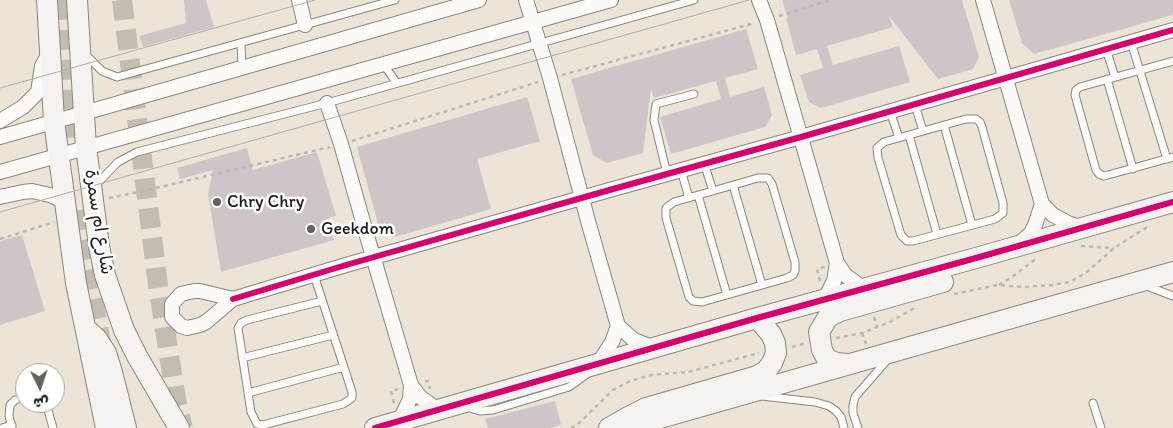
<!DOCTYPE html>
<meta charset="utf-8">
<style>
body{margin:0}
#map{position:relative;width:1173px;height:428px;overflow:hidden;background:#ece4d6;font-family:Itim,"Playpen Sans Arabic",sans-serif}
canvas{display:block}
.north{position:absolute;left:15px;top:363px;width:50px;height:50px;box-sizing:border-box;background:#fff;border:1px solid #a4a4a4;border-radius:50%;rotate:176deg;font-size:14px;font-weight:700;line-height:20px;text-align:center;color:#1c1c1c}
.north::after{content:'';display:block;margin:auto;width:18px;height:22px;background:#65625d;clip-path:polygon(50% 0,100% 100%,50% 72%,0 100%)}
</style>
<div id="map">
<canvas width="1173" height="428"></canvas>
<div class="north">ش</div>
</div>
<script>
const g = document.querySelector('canvas').getContext('2d');
g.lineJoin = 'round';
function fill(path, color) { g.fillStyle = color; g.fill(path, 'evenodd'); }
const poly = rows => new Path2D(rows.map(r => 'M' + r).join(''));
function strokePath(path, color, width, dash) { g.strokeStyle = color; g.lineWidth = width; g.lineCap = dash ? 'butt' : 'round'; g.setLineDash(dash || []); g.stroke(path); }
function drawText(font, color, halo, rows, align = 'center') {
  g.font = font + ' Itim,"Playpen Sans Arabic",sans-serif'; g.lineWidth = 5; g.setLineDash([]); g.textBaseline = 'middle'; g.strokeStyle = halo; g.fillStyle = color; for (const [text, x, y, turn = 0] of rows) {
    g.save(); g.translate(x, y); g.rotate((+turn || 0) * Math.PI / 180); g.textAlign = isNaN(turn) ? turn : align; if (halo) g.strokeText(text, 0, 0); g.fillText(text, 0, 0); g.restore();
  }
}
fill(poly([
 [184,0,206,0,214,27,143,47,139,36,186,23],
 [782,0,962,0,979,57,973,69,938,79,889,16,893,27,827,46,833,65,899,46,910,82,821,108,809,102,800,75,823,68,817,49,796,55,786,18,788,18],
 [1009,0,1173,0,1173,15,1034,54,1022,43],
 [746,29,758,69,725,78,730,97,764,87,772,115,765,127,671,154,660,117,721,99,716,81,654,98,651,88,643,153,607,163,593,155,571,79],
 [527,97,540,141,477,159,491,209,395,237,379,227,357,147],
 [247,148,253,170,317,152,336,216,328,218,334,240,221,272,208,194,213,170,180,179,177,168],
 [22,235,45,311,0,325,0,241],
 [555,401,561,425,550,428,488,428,485,419]
]), '#cec5c8');
strokePath(poly([
 [58,0,65,138],
 [122,0,158,285,176,399,183,428],
 [75,211,103,352]
]), '#c2bcb1', 20, [20, 10]);
const lane = poly([
 [1131,42,1167,159],
 [241,44,242,67],
 [1106,49,1115,77],
 [85,54,102,71,117,77,395,0],
 [1173,61,1080,87,1076,90,1075,95,1096,170,1099,174,1104,176,1108,175,1173,157],
 [383,64,397,83],
 [1107,79,1133,169],
 [915,105,923,131],
 [890,111,899,138],
 [966,119,976,119,980,122,982,127,1003,203,1003,213,995,219,913,241,907,241,901,235,878,158,877,148,884,142,966,119],
 [944,125,972,225],
 [909,135,937,234],
 [704,163,713,191],
 [681,170,689,198],
 [667,174,654,120,656,104,694,94],
 [758,178,768,178,772,184,795,262,795,271,793,275,787,278,702,302,693,301,689,297,666,218,666,208,674,202,758,178],
 [733,185,762,285],
 [95,186,118,162,137,152,327,103,694,0],
 [698,195,727,295],
 [314,275,352,392,352,398,343,404,263,425,257,424,251,412,238,328,241,323,247,320,322,301],
 [1144,285,1173,296],
 [242,358,333,335],
 [248,393,344,367],
 [762,396,815,402,829,406,836,411,841,417,844,428],
 [46,403,53,428],
 [1093,403,1101,428],
 [466,407,480,411,493,410,569,387,587,374],
 [2,428,12,425],
 [12,428,9,416,10,405,15,400,25,397],
 [858,428,853,413,853,405,855,397,888,359]
]);
const street = poly([
 [299,0,305,25],
 [526,0,550,78,588,221,618,326,634,340,654,348],
 [759,0,767,20,837,263,845,275,864,289],
 [983,0,1042,204,1053,215,1070,224,1083,228],
 [327,103,341,144,367,236,411,385,420,397,437,409],
 [0,121,23,107,38,92,42,66,46,59],
 [0,137,479,0],
 [0,172,611,0],
 [0,197,23,192,32,191,50,195,65,202],
 [1018,245,1031,233,1035,225,1042,204],
 [194,291,200,291,233,299,206,322,200,325,187,328,181,326,172,317,172,304,181,294,194,291],
 [233,299,346,265,613,189,801,137,1173,30],
 [824,300,834,281,837,263],
 [598,364,612,342,618,326],
 [400,420,410,399,411,385]
]);
const secondary = poly([
 [47,0,54,121,76,283,106,428],
 [77,0,86,147,99,246,105,275,124,330,137,356,179,428],
 [87,330,97,339,106,353,112,372,126,428],
 [847,364,836,363,827,359,822,350,819,332,828,317,840,311,943,282],
 [375,428,757,318,976,258,1173,202],
 [609,428,630,416,646,408,757,376,766,371,772,363,776,353,775,343,771,334,757,318],
 [625,428,1173,272]
]);
strokePath(lane, '#8a8680', 9);
strokePath(street, '#8a8680', 16);
strokePath(secondary, '#8a8680', 22);
strokePath(poly([
 [779,16,831,0],
 [562,75,755,23],
 [352,141,538,82],
 [109,198,139,192,330,147],
 [0,239,54,222],
 [1081,246,1114,248],
 [820,281,817,269,825,267],
 [999,285,1012,277,1037,258],
 [954,294,997,285,1024,287,1052,285,1070,282,1087,272,1114,248,1147,227],
 [874,317,877,327],
 [862,333,866,344],
 [836,338,862,333,890,322,916,307],
 [792,347,806,343],
 [425,381,428,381,430,389],
 [394,403,391,391,398,389],
 [571,428,577,425,613,390,630,381,651,375,688,372,759,353]
]), '#b9b8b6', 2.5, [4, 4]);
strokePath(lane, '#fcfbf9', 7);
strokePath(street, '#fcfbf9', 14);
strokePath(secondary, '#f6f2ef', 20);
strokePath(poly([
 [0,88,315,0],
 [0,212,749,0]
]), '#afaeac', 1);
strokePath(poly([
 [233,299,346,265,613,189,801,137,1173,30],
 [375,428,757,318,976,258,1173,202]
]), '#d6006c', 6);
for (const [x, y, r, color] of [
 [217,202,5,"#65625d"],
 [311,229,5,"#65625d"]
]) { const dot = new Path2D(); dot.arc(x, y, r, 0, 2 * Math.PI); g.fillStyle = color; g.fill(dot); strokePath(dot, '#fff', 2); }
drawText('18px', '#1c1c1c', '#fff', [
 ["Chry Chry",227,202],
 ["Geekdom",321,229]
], 'left');
drawText('18px', '#1c1c1c', '#fff', [
 ["شارع ام سمرة",98,222,81]
]);
</script>
